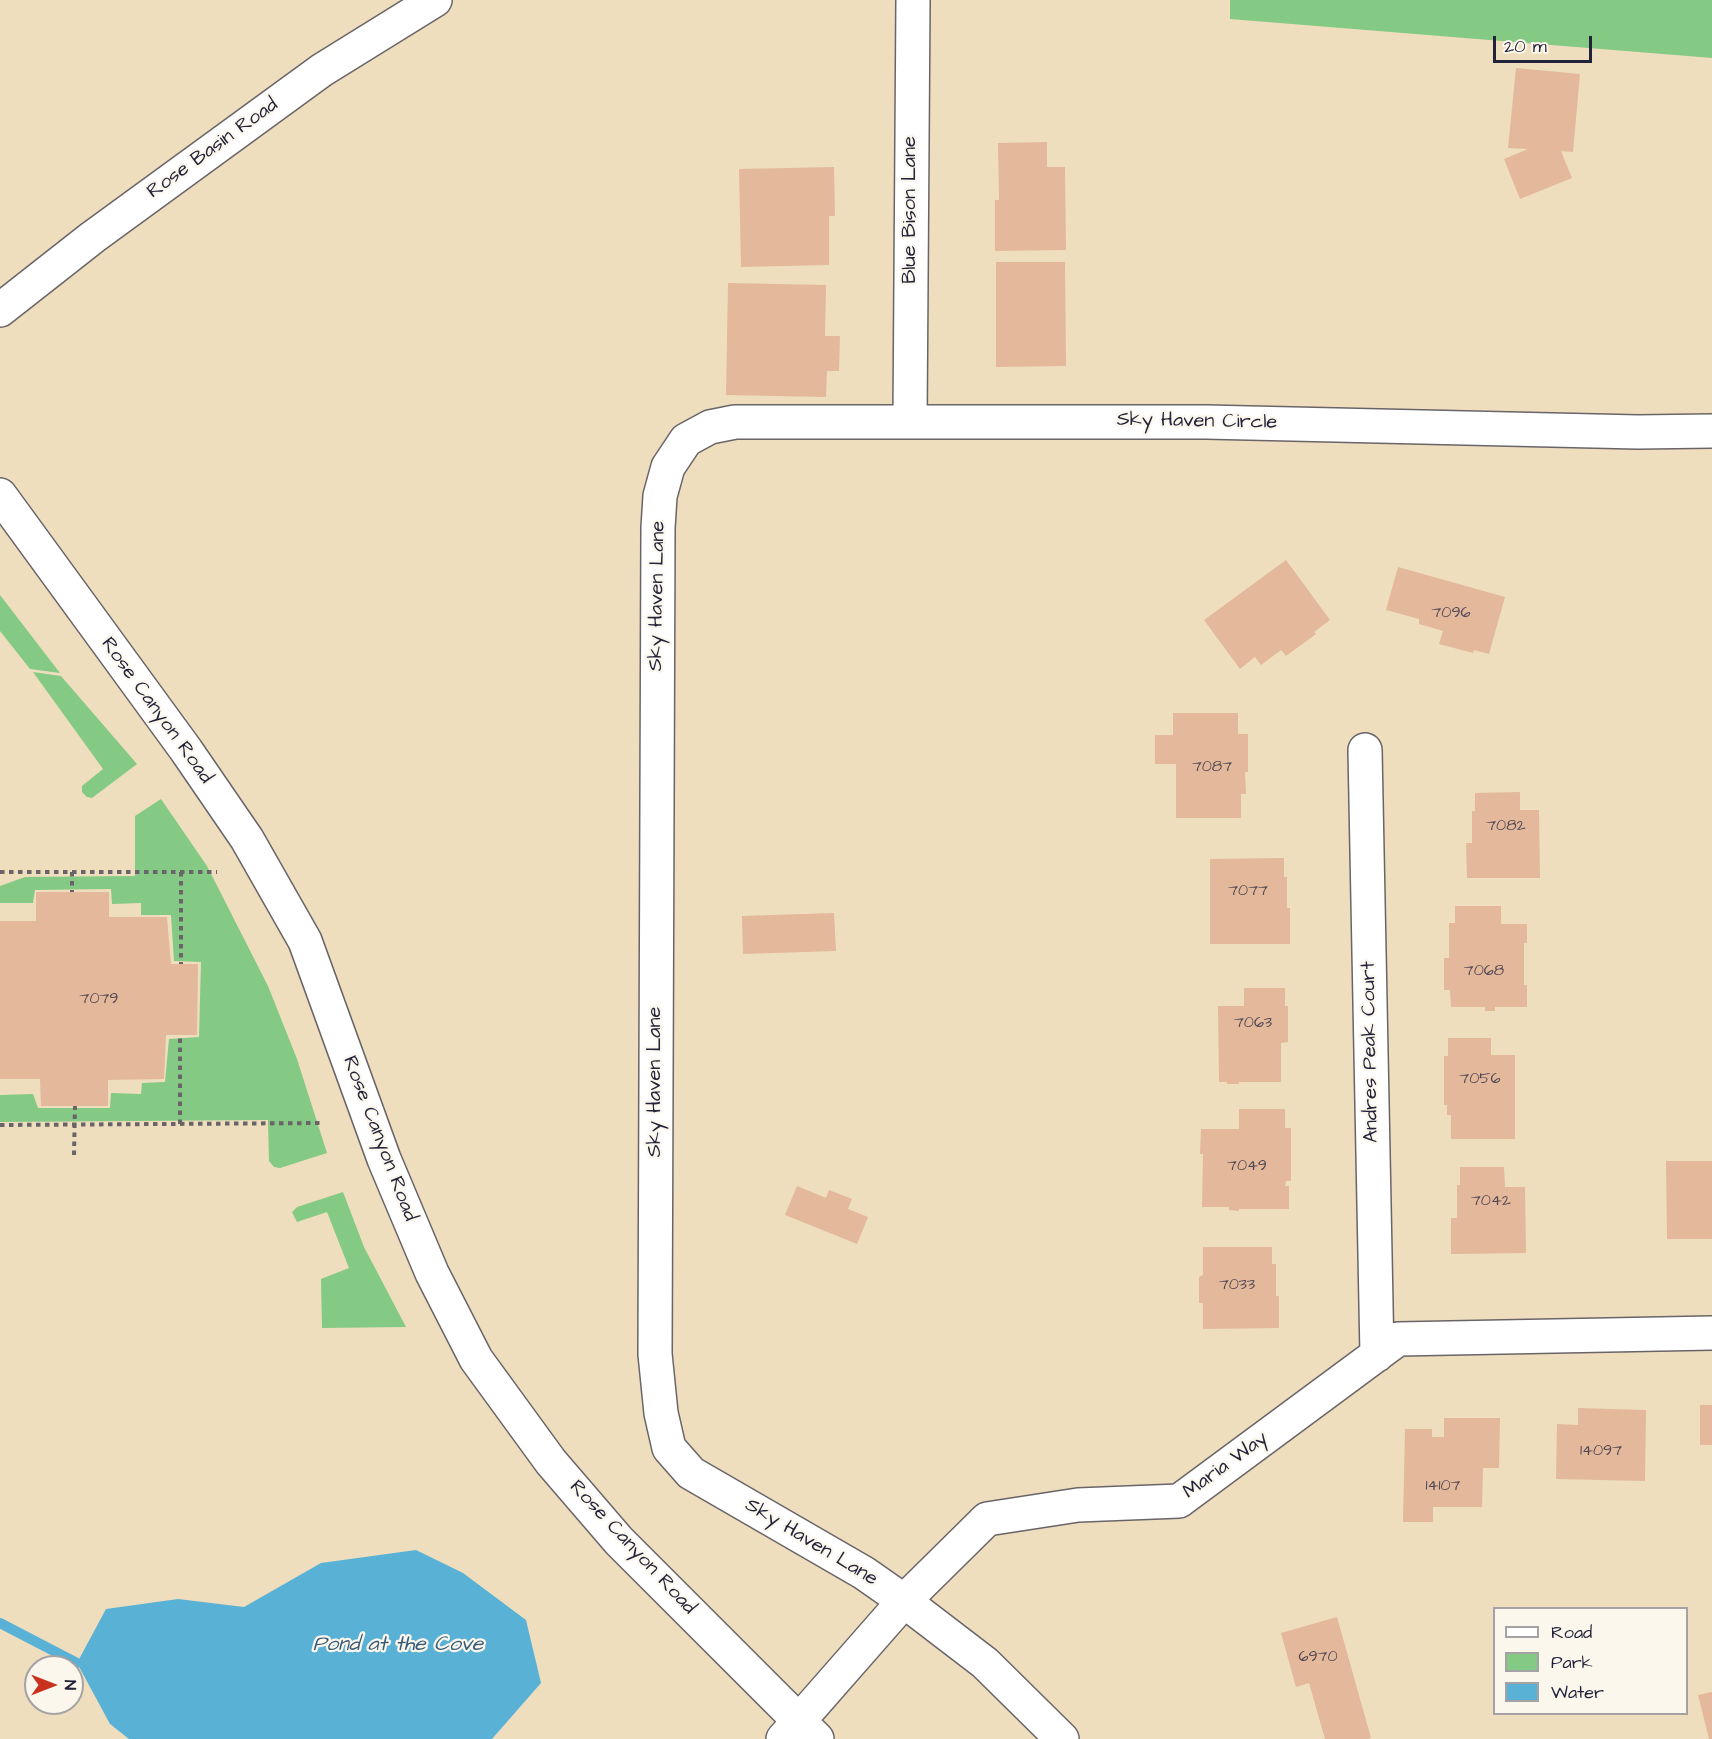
<!DOCTYPE html>
<style>
body{margin:0}
#map{position:relative;width:1712px;height:1739px;overflow:hidden;background:#eedebd;font-family:"Architects Daughter",sans-serif}
canvas{display:block}
.legend{position:absolute;left:1493px;top:1607px;width:195px;height:108px;box-sizing:border-box;background:#fbf7ec;border:2px solid #a4a2a5;margin:0;padding:8px 10px;list-style:none;font-size:18px;color:#22223b}
.legend li{display:flex;align-items:center;gap:12px;height:30px}
.legend b{width:30px;border:2px solid #a4a2a5}
.north{position:absolute;left:24px;top:1655px;width:60px;height:60px;box-sizing:border-box;background:#fbf7ec;border:2px solid #a4a2a5;border-radius:50%;rotate:90deg;font-size:16px;font-weight:700;line-height:24px;text-align:center;color:#22223b}
.north::after{content:'';display:block;margin:auto;width:21px;height:27px;background:#c8321e;clip-path:polygon(50% 0,100% 100%,50% 72%,0 100%)}
.scale{position:absolute;left:1493px;top:36px;width:99px;height:27px;box-sizing:border-box;border:3px solid #22223b;border-top:0;padding-left:8px;font-size:18px;line-height:21px;white-space:nowrap;color:#22223b;-webkit-text-stroke:4px #fbf7ec;paint-order:stroke}
</style>
<div id="map">
<canvas width="1712" height="1739"></canvas>
<ul class="legend">
<li><b style="height:8px;background:#fff"></b>Road</li>
<li><b style="height:16px;background:#84c984"></b>Park</li>
<li><b style="height:16px;background:#59b1d6"></b>Water</li>
</ul>
<div class="north">N</div>
<div class="scale">20 m</div>
</div>
<script>
const g = document.querySelector('canvas').getContext('2d');
g.lineJoin = 'round';
function fill(path, color) { g.fillStyle = color; g.fill(path, 'evenodd'); }
const poly = rows => new Path2D(rows.map(r => 'M' + r).join(''));
function strokePath(path, color, width, dash) { g.strokeStyle = color; g.lineWidth = width; g.lineCap = dash ? 'butt' : 'round'; g.setLineDash(dash || []); g.stroke(path); }
function drawText(font, color, halo, rows, align = 'center') {
  g.font = font + ' "Architects Daughter",sans-serif'; g.lineWidth = 4.5; g.setLineDash([]); g.textBaseline = 'middle'; g.strokeStyle = halo; g.fillStyle = color; for (const [text, x, y, turn = 0] of rows) {
    g.save(); g.translate(x, y); g.rotate((+turn || 0) * Math.PI / 180); g.textAlign = isNaN(turn) ? turn : align; if (halo) g.strokeText(text, 0, 0); g.fillText(text, 0, 0); g.restore();
  }
}
fill(poly([
 [1230,0,1712,0,1712,58,1230,19],
 [0,595,60,673,30,669,0,631],
 [33,672,61,676,137,764,92,798,87,797,82,792,82,786,103,769],
 [161,799,207,866,268,986,297,1059,327,1153,280,1168,274,1167,269,1161,268,1120,0,1122,0,1095,33,1094,38,1108,110,1108,111,1093,141,1094,142,1083,165,1082,169,1039,199,1037,201,962,174,961,171,915,141,915,141,903,112,904,111,889,35,890,33,903,0,903,0,886,25,877,135,876,135,816],
 [343,1192,364,1247,406,1327,322,1328,321,1279,349,1268,327,1212,297,1222,292,1212,297,1207]
]), '#84c984');
fill(poly([
 [416,1550,463,1573,526,1620,541,1683,492,1739,129,1739,110,1724,77,1663,106,1609,178,1599,244,1607,321,1563]
]), '#59b1d6');
strokePath(poly([
 [0,1623,77,1663]
]), '#59b1d6', 10);
fill(poly([
 [1516,68,1580,74,1573,152,1561,151,1572,178,1520,199,1504,159,1528,149,1508,148],
 [1047,142,1047,167,1065,167,1066,250,995,251,995,200,999,200,998,143],
 [834,167,835,216,829,216,829,265,741,267,739,169],
 [996,262,1065,262,1066,366,996,367],
 [728,283,826,285,825,336,840,336,839,371,827,371,826,397,726,395],
 [1286,560,1330,620,1314,632,1316,634,1286,656,1281,650,1261,665,1255,657,1240,669,1204,620],
 [1398,567,1505,597,1489,654,1474,650,1473,653,1439,644,1443,631,1419,624,1419,619,1386,610],
 [1173,713,1238,713,1238,734,1248,734,1248,772,1245,772,1246,794,1241,794,1241,818,1176,818,1176,764,1155,764,1155,735,1173,735],
 [1520,792,1520,810,1539,810,1540,878,1467,878,1466,843,1472,843,1472,811,1475,811,1475,793],
 [1284,858,1284,877,1287,877,1287,908,1290,908,1290,944,1210,944,1210,859],
 [36,892,109,892,109,917,167,917,171,964,198,964,197,1035,166,1035,164,1079,108,1080,108,1106,41,1106,40,1079,0,1079,0,921,36,921],
 [1455,906,1501,906,1501,924,1527,924,1527,943,1524,943,1524,985,1527,985,1527,1007,1495,1007,1495,1011,1485,1011,1485,1007,1451,1007,1450,990,1444,990,1444,958,1449,958,1449,923,1455,923],
 [834,913,836,951,743,954,742,916],
 [1244,988,1285,988,1285,1006,1288,1006,1288,1042,1281,1043,1281,1082,1239,1082,1239,1084,1227,1084,1227,1082,1219,1082,1218,1006,1244,1006],
 [1448,1038,1491,1038,1491,1055,1515,1055,1515,1139,1451,1139,1451,1115,1447,1115,1447,1105,1444,1105,1444,1056,1448,1056],
 [1239,1109,1285,1109,1285,1128,1291,1128,1291,1181,1286,1181,1285,1186,1289,1186,1289,1209,1239,1209,1239,1211,1229,1210,1229,1207,1202,1207,1203,1154,1200,1154,1201,1129,1239,1129],
 [1666,1161,1712,1161,1712,1239,1667,1239],
 [1460,1167,1504,1167,1505,1187,1525,1187,1526,1253,1451,1254,1451,1218,1457,1218,1457,1185,1460,1185],
 [797,1186,826,1198,829,1190,852,1199,848,1209,868,1217,857,1244,785,1215],
 [1203,1247,1272,1247,1272,1264,1276,1264,1276,1296,1279,1296,1279,1328,1203,1329,1203,1303,1199,1303,1199,1277,1203,1275],
 [1700,1405,1712,1405,1712,1445,1700,1445],
 [1578,1408,1646,1410,1645,1481,1556,1479,1557,1424,1578,1425],
 [1444,1418,1500,1418,1499,1468,1483,1468,1482,1507,1433,1507,1433,1522,1403,1522,1405,1429,1432,1429,1432,1437,1444,1437],
 [1337,1617,1371,1738,1368,1739,1325,1739,1309,1683,1296,1687,1281,1633],
 [1712,1692,1712,1739,1709,1739,1698,1695]
]), '#e3b89b');
const minor = poly([
 [0,310,93,237,322,70,435,0],
 [910,420,913,0],
 [0,495,186,750,247,839,305,941,384,1159,432,1273,476,1359,551,1462,619,1541,817,1739],
 [1365,750,1377,1355],
 [783,1739,904,1601,987,1519,1078,1505,1179,1501,1398,1339,1712,1333],
 [1062,1739,985,1663,904,1601,864,1573,691,1473,669,1448,661,1413,655,1354,658,528,660,496,668,467,686,440,710,427,735,422,1206,422,1638,432,1712,431]
]);
strokePath(minor, '#696468', 36);
strokePath(poly([
 [0,872,217,872],
 [72,872,72,892],
 [181,872,181,964],
 [180,1124,180,1035],
 [0,1125,322,1123],
 [74,1155,75,1106]
]), '#696468', 4, [4.5, 4.5]);
strokePath(minor, '#fff', 33);
drawText('16px', '#524853', null, [
 ["7096",1451,614],
 ["7087",1212,768],
 ["7082",1506,827],
 ["7077",1248,892],
 ["7068",1484,972],
 ["7079",99,1000],
 ["7063",1253,1024],
 ["7056",1480,1080],
 ["7049",1247,1167],
 ["7042",1491,1202],
 ["7033",1237,1286],
 ["14097",1601,1452],
 ["14107",1443,1487],
 ["6970",1318,1658]
]);
drawText('20px', '#22223b', '#fbf7ec', [
 ["Rose Basin Road",213,149,-36],
 ["Blue Bison Lane",911,210,-90],
 ["Sky Haven Circle",1197,422,1],
 ["Sky Haven Lane",658,596,-89],
 ["Rose Canyon Road",156,711,54],
 ["Andres Peak Court",1371,1052,-91],
 ["Sky Haven Lane",656,1082,-90],
 ["Rose Canyon Road",379,1139,69],
 ["Maria Way",1226,1466,-36],
 ["Sky Haven Lane",811,1543,31],
 ["Rose Canyon Road",632,1548,47]
]);
drawText('italic 21px', '#385b79', '#fbf7ec', [
 ["Pond at the Cove",398,1646]
]);
</script>
